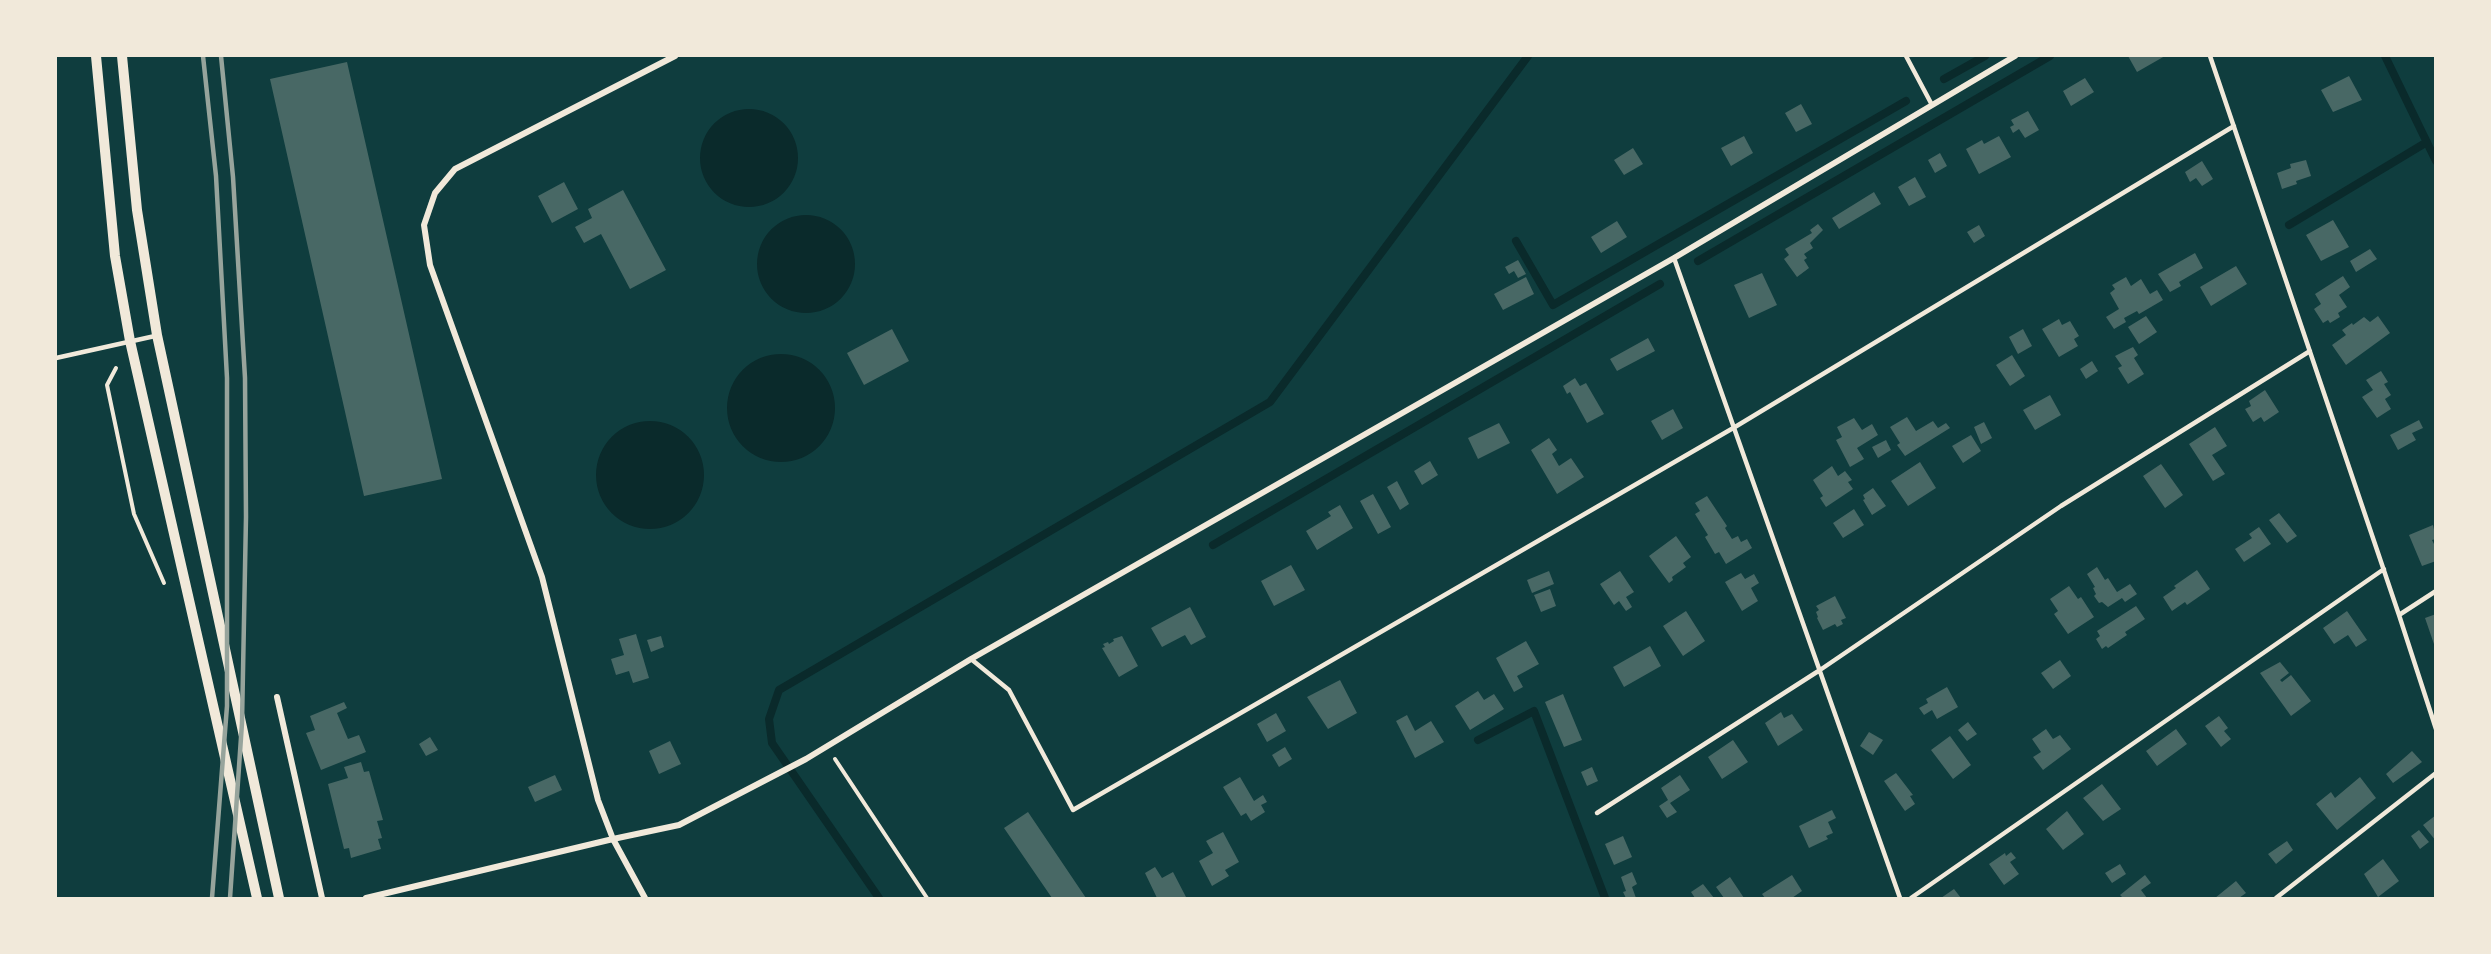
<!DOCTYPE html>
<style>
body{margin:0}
#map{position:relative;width:2491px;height:954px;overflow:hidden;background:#0f3d3e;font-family:"Alegreya Sans",sans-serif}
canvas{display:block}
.frame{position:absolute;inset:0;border:57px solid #f1e9da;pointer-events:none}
</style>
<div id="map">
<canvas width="2491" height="954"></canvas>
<div class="frame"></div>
</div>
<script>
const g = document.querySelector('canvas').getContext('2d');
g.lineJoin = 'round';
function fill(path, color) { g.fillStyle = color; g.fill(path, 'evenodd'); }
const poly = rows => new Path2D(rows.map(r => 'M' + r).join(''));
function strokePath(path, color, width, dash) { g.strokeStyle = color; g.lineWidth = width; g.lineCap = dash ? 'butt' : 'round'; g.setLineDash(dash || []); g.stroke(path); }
fill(poly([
 '700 158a49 49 0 1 1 98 0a49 49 0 1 1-98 0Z',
 '757 264a49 49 0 1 1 98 0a49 49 0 1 1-98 0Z',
 '727 408a54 54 0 1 1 108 0a54 54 0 1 1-108 0Z',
 '596 475a54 54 0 1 1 108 0a54 54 0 1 1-108 0Z'
]), '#0a2a2b');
strokePath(poly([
 [2385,56,2436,161],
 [1944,79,1985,56],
 [2289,225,2427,142],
 [1516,241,1553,305,1906,101],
 [1698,261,2050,56],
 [1213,545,1660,284],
 [1478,740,1534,711,1605,898],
 [879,898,772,743,769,719,779,690,1270,402,1528,56]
]), '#0a2a2b', 8);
fill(poly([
 [2128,56,2165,56,2137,72],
 [347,62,442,479,364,496,270,79],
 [2349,76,2362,100,2333,112,2321,90],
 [2085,78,2094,92,2071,106,2063,91],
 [1801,104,1812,124,1796,132,1785,113],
 [2028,111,2039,130,2025,138,2019,129,2013,133,2010,127,2014,125,2011,120],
 [1744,136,1753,153,1731,166,1721,148],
 [1999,136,2011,157,1979,174,1966,149,1982,140,1984,144],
 [1633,148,1643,164,1624,175,1614,160],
 [1940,153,1947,166,1935,173,1928,160],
 [2306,160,2311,176,2296,181,2297,184,2282,189,2277,173,2291,168,2290,164],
 [2202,161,2213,179,2202,186,2196,178,2190,182,2185,172],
 [1915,177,1926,197,1909,206,1898,187],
 [564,182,578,209,552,223,538,196],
 [623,190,666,270,630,289,601,234,584,243,575,227,592,218,588,209],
 [1874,192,1881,204,1839,229,1832,218],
 [2333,220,2349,247,2321,261,2306,235],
 [1617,221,1627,237,1601,253,1591,237],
 [1818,224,1823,230,1810,243,1813,248,1804,254,1807,258,1804,260,1809,268,1797,277,1784,259,1789,255,1785,249,1812,233,1810,230],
 [1979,225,1985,236,1974,243,1967,232],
 [2370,249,2377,259,2356,272,2350,261],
 [2195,253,2203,268,2179,282,2181,286,2170,292,2158,274],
 [1518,260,1526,274,1518,278,1514,271,1509,274,1505,267],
 [2236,266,2247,284,2211,306,2200,287],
 [1762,273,1777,305,1749,318,1734,285],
 [2343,276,2350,287,2339,295,2347,307,2338,313,2340,317,2330,323,2328,320,2323,323,2314,309,2321,304,2315,294],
 [1526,277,1534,294,1503,310,1494,294],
 [2126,277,2131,286,2141,279,2150,294,2157,290,2163,300,2139,314,2137,311,2124,318,2126,322,2114,329,2106,317,2119,309,2110,293,2115,289,2112,285],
 [2146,316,2157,332,2139,344,2128,327],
 [2378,316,2390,333,2346,365,2332,345,2346,335,2342,330,2352,323,2353,325,2364,317,2370,322],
 [2059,319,2062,325,2070,321,2079,336,2074,339,2078,346,2059,357,2042,329],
 [892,329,909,361,864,385,847,353],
 [2023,329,2032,346,2018,354,2009,337],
 [1648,338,1655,351,1617,371,1610,359],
 [2133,347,2138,355,2134,358,2144,374,2128,384,2118,368,2122,366,2115,356],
 [2012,355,2025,376,2010,386,1996,365],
 [2092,361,2098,371,2086,379,2080,369],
 [2381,371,2388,382,2384,384,2391,395,2385,399,2391,409,2377,418,2362,397,2373,390,2366,380],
 [1575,378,1580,386,1586,383,1604,414,1587,423,1570,392,1567,394,1563,386],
 [2265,390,2279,412,2264,422,2261,417,2253,422,2245,409,2251,406,2249,401],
 [2050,395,2061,415,2035,430,2023,410],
 [1673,409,1683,428,1662,440,1651,421],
 [1907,417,1916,431,1933,421,1938,428,1946,423,1950,428,1905,456,1897,445,1900,443,1890,427],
 [1854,418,1862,430,1872,424,1878,435,1857,448,1864,459,1850,467,1836,440,1842,437,1837,427],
 [2419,420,2423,428,2412,433,2416,440,2398,450,2390,435],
 [1984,422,1992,438,1981,444,1974,427],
 [1499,423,1510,443,1478,459,1468,438],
 [2215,427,2227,446,2212,455,2225,474,2213,481,2189,444],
 [1971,435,1981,451,1963,463,1952,446],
 [1549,438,1557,450,1552,454,1559,466,1571,458,1584,477,1557,494,1531,450],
 [1886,440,1891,450,1878,458,1872,447],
 [1430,461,1438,475,1422,485,1414,471],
 [1920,462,1936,488,1908,506,1891,481],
 [2161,464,2183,495,2165,508,2143,476],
 [1832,466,1838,476,1845,471,1852,480,1848,482,1853,489,1826,507,1820,498,1823,496,1813,480],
 [1397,481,1409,504,1400,510,1387,487],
 [1873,488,1886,506,1872,515,1863,500,1865,499,1863,495],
 [1373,494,1391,527,1378,534,1360,501],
 [1707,496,1727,526,1725,528,1732,539,1738,536,1741,542,1747,539,1752,548,1726,564,1719,552,1715,554,1705,537,1708,535,1695,514,1700,511,1695,503],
 [1340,505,1353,528,1317,550,1306,531,1331,516,1328,512],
 [1854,509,1864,525,1843,538,1833,523],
 [2279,513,2297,536,2287,543,2269,520],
 [2433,525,2436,539,2432,540,2436,548,2436,561,2422,566,2409,535],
 [2259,527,2271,544,2244,562,2235,549,2252,538,2249,534],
 [1676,536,1691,557,1683,563,1686,567,1672,577,1673,580,1669,583,1649,556],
 [1291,565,1305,590,1274,606,1261,581],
 [2097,567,2105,580,2108,578,2117,592,2130,584,2137,594,2125,602,2122,598,2108,607,2102,602,2099,603,2094,596,2096,594,2093,588,2095,587,2087,574],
 [2197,570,2210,589,2187,605,2185,602,2172,611,2163,597,2176,588,2174,586],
 [1549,571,1554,584,1532,593,1527,580],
 [1620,571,1634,592,1626,597,1632,607,1626,611,1619,601,1614,605,1600,584],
 [1741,573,1745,579,1754,574,1759,583,1751,588,1758,601,1742,611,1725,582],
 [2069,586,2078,599,2081,597,2094,617,2068,634,2054,614,2058,611,2050,599],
 [1550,589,1556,606,1541,612,1534,595],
 [1835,596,1846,618,1841,620,1843,624,1837,627,1835,624,1823,630,1817,618,1818,617,1816,612,1819,610,1816,606],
 [2136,606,2145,619,2125,632,2127,635,2108,648,2106,646,2102,649,2096,639,2100,636,2097,631],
 [1190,607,1206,637,1191,645,1185,635,1162,647,1151,628],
 [1686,611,1705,641,1683,656,1663,626],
 [2347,611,2367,640,2356,647,2348,635,2334,644,2323,628],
 [2436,614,2436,647,2435,647,2425,618],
 [636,634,649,678,633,683,629,671,616,675,611,659,624,655,619,639],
 [661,636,664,647,651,652,647,640],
 [1122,636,1138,666,1119,677,1102,648,1105,647,1103,644,1108,642,1109,644,1114,641,1113,639],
 [1526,641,1539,664,1517,676,1523,687,1514,692,1496,658],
 [1650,646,1661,666,1624,687,1613,667],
 [2060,660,2071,676,2053,689,2041,673],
 [2280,662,2289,673,2280,680,2282,682,2291,675,2311,701,2291,716,2260,673],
 [1340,680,1357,713,1328,729,1307,697],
 [1947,687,1958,707,1937,719,1932,710,1924,715,1919,708,1928,703,1926,699],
 [1478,691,1484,700,1494,694,1504,709,1470,730,1455,706],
 [1563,694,1582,740,1564,747,1545,702],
 [344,702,347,708,337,713,348,739,359,735,366,752,321,770,306,733,315,730,310,716],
 [1781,712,1784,718,1792,714,1803,730,1778,746,1765,723],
 [1276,713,1286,731,1267,742,1257,724],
 [1407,715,1415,731,1431,721,1444,742,1415,758,1396,721],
 [2219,716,2228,728,2224,731,2231,739,2221,747,2205,726],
 [1968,722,1977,734,1967,741,1958,730],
 [2046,729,2053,739,2060,735,2071,749,2043,770,2033,757,2041,752,2032,739],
 [2176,729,2187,744,2157,766,2146,751],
 [1869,732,1883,740,1873,755,1860,746],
 [1950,736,1971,765,1953,779,1931,750],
 [430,737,438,750,426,756,419,744],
 [1733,740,1748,762,1722,779,1708,757],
 [670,741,681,764,659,774,649,751],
 [1285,747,1292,759,1279,767,1272,755],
 [2412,751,2422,762,2393,783,2386,774],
 [361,762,364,772,369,771,383,820,377,821,382,838,378,839,381,849,351,858,349,848,344,849,328,784,348,778,344,767],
 [1592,767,1598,781,1587,786,1581,772],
 [1896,773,1913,795,1910,796,1915,804,1905,811,1884,781],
 [555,775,562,790,535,802,528,787],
 [1680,775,1690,790,1670,803,1677,812,1667,818,1659,806,1668,800,1661,788],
 [1240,777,1254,801,1263,795,1267,802,1261,805,1265,812,1251,821,1246,813,1241,816,1223,787],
 [2360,777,2376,798,2337,830,2316,804,2331,792,2335,798],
 [2102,784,2121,809,2103,821,2083,798],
 [1832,810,1836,818,1828,822,1833,833,1826,836,1828,839,1809,848,1799,826],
 [2067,811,2084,834,2063,850,2046,829],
 [1028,812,1086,898,1052,898,1004,828],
 [2436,815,2436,841,2423,825],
 [2419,830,2429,842,2420,849,2411,836],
 [1223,832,1239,862,1225,870,1229,876,1212,886,1199,861,1213,853,1206,841],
 [1623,836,1632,857,1614,865,1605,844],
 [2287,841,2293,850,2276,864,2268,854],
 [2011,852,2016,858,2010,862,2019,874,2004,885,1989,864,2005,853,2006,856],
 [2383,859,2399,881,2378,897,2364,874],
 [2120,864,2126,874,2112,883,2105,873],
 [1155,867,1162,878,1173,872,1186,897,1157,898,1145,873],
 [1632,872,1637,884,1632,887,1636,898,1626,898,1623,892,1626,891,1621,877],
 [1792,875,1802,891,1792,898,1765,898,1762,894],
 [2145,875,2151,883,2141,890,2147,898,2123,898,2120,895],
 [1730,877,1744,898,1724,898,1716,887],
 [2236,881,2246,893,2239,898,2215,898],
 [1703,884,1714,898,1695,898,1691,892],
 [1954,889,1961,898,1941,898]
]), '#486865');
strokePath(poly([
 [116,368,107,385,134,514,164,583],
 [835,759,927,898]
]), '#f1e9da', 4);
strokePath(poly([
 [1906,56,1932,105],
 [2210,56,2399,615,2436,729],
 [1674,258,1900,898],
 [56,358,155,336],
 [2399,615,2436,591],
 [971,659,1009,690,1073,810,1735,427,2234,126],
 [1597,813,1820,670,2061,506,2310,351],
 [1911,898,2384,569],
 [2276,898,2436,773]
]), '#f1e9da', 4.5);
strokePath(poly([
 [277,697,322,898],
 [366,898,613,839,679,825,806,759,971,659,1674,258,2015,56],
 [645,898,613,839,598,800,542,577,430,265,424,225,435,193,455,169,675,56]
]), '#f1e9da', 6);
strokePath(poly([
 [96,56,115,256,130,341,257,898],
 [122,56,137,210,157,335,279,898]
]), '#f1e9da', 10);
strokePath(poly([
 [203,56,216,176,227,378,227,706,212,898],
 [221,56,233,177,245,378,246,517,242,723,230,898]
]), '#97a49c', 4.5);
</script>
